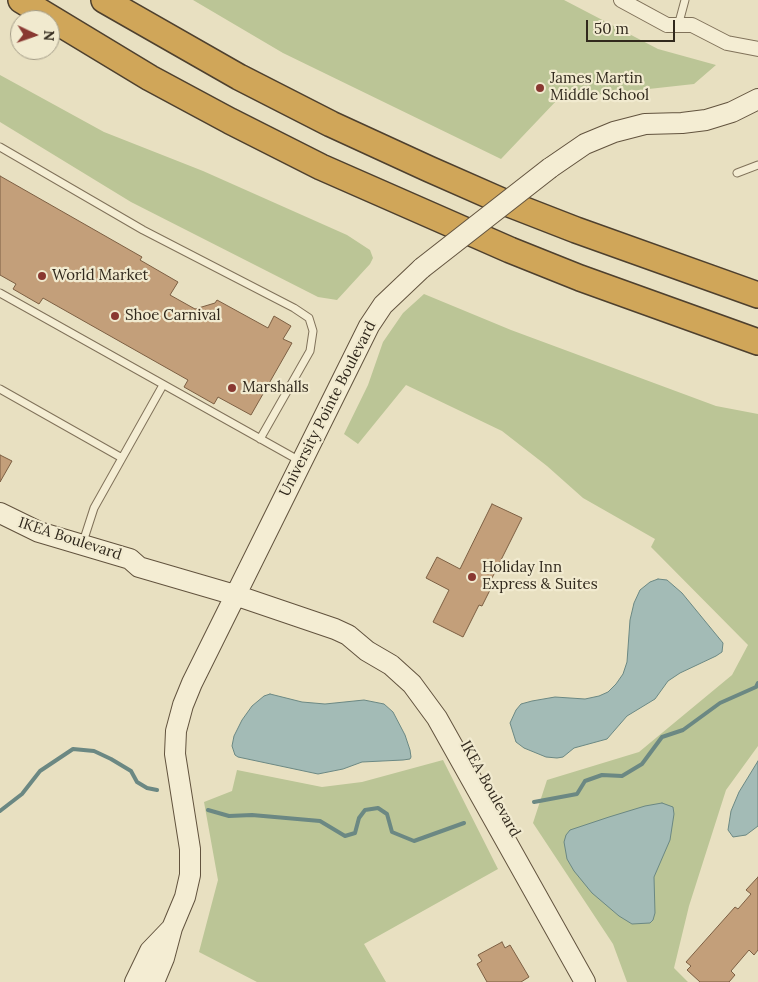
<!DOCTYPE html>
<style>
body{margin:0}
#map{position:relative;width:758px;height:982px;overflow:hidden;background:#e8e0c1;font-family:Lora,serif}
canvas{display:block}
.north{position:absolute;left:10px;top:10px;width:50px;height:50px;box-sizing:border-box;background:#f1eacf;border:1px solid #a49d88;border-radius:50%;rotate:93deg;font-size:14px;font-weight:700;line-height:20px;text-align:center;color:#31291d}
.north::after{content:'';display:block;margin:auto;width:18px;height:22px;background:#893831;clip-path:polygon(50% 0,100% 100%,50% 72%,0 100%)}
.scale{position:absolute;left:586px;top:20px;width:89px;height:22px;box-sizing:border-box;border:2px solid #31291d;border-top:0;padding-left:6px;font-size:15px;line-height:18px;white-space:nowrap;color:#31291d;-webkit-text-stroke:4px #f1eacf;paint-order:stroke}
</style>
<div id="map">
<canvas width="758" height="982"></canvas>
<div class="north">N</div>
<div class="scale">50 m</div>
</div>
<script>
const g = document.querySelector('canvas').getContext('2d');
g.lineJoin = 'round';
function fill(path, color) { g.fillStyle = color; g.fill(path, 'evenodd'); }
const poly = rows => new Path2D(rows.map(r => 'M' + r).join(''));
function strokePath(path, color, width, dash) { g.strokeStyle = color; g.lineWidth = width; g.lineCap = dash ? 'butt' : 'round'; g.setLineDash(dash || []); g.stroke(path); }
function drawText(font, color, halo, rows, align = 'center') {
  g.font = font + ' Lora,serif'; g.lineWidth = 4.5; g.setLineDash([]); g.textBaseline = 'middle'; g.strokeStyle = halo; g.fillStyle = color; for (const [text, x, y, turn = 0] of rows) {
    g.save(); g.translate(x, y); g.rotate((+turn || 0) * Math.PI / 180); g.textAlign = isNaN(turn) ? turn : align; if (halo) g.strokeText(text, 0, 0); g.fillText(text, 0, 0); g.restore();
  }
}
fill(poly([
 [193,0,564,0,658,49,716,65,694,84,558,99,501,159,283,53],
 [0,75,104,132,203,171,347,235,370,250,373,258,370,264,337,300,318,297,131,202,0,122],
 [424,294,511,330,716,406,758,414,758,746,726,790,689,906,674,968,688,982,627,982,613,944,533,823,547,780,639,752,732,675,748,645,651,547,655,539,583,498,547,466,502,431,406,385,358,444,344,434,368,385,383,342,403,313],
 [443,760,498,869,364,944,386,982,257,982,199,952,218,880,204,802,232,791,237,770,322,787,362,782]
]), '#bbc596');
const water = poly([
 [658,579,667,580,682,593,723,643,722,652,716,656,680,673,668,681,655,699,627,716,607,739,574,748,563,757,557,758,546,757,524,748,516,742,510,723,516,710,521,704,532,701,555,697,585,699,599,696,608,692,616,684,623,674,627,662,630,620,634,603,640,590,650,582,658,579],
 [270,694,302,702,325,704,364,700,384,704,393,712,405,735,410,750,411,757,410,759,403,760,362,762,343,769,318,774,238,757,235,755,232,746,234,736,242,720,252,706,264,696,270,694],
 [758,761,758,826,746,835,733,837,728,830,731,811,739,792,758,761],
 [662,803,673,807,674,814,670,840,654,877,655,913,653,920,650,923,632,924,619,916,592,893,574,871,567,859,564,842,566,835,570,830,609,817,645,806,662,803]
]);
fill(water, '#a3bbb6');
strokePath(water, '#6b8883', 1);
strokePath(poly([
 [534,802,577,794,585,781,602,775,622,776,642,764,662,737,683,730,720,703,756,687,758,683],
 [208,810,229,816,252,815,320,821,345,836,355,833,359,818,365,810,378,808,387,814,392,832,414,841,464,823],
 [0,811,22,794,40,771,73,749,94,751,111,759,131,771,137,782,147,788,157,790]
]), '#6b8883', 4);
const building = poly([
 [0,176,142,257,140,260,178,282,170,295,195,309,215,303,217,300,268,328,274,316,291,326,283,339,292,343,251,415,218,397,214,404,184,387,188,380,43,298,39,304,13,289,16,284,0,275,0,176],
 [0,455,12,461,0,482,0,455],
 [492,504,522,518,489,584,492,586,482,606,479,605,463,637,433,622,449,590,426,578,437,557,460,569,492,504],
 [758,877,758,950,754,955,749,950,731,971,735,975,729,982,700,982,687,970,691,966,686,962,735,907,738,909,751,894,746,890,758,877],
 [502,942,505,948,510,945,529,977,521,982,487,982,477,964,482,961,478,955,502,942]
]);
fill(building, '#c39f7a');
strokePath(building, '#7c5f43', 1);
const lane = poly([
 [678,26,685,0],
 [0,147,143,230,294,308,309,318,313,331,310,351,260,439],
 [737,173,758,165],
 [0,293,300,461],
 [0,389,122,458],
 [83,542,94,508,163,385]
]);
const street = poly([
 [621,0,667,25,692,25,727,43,758,49]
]);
const secondary = poly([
 [550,168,585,144,614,132,645,124,682,123,706,120,732,112,758,99],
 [0,513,39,532,130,559,139,567,235,595,335,629,348,635,367,651,391,665,412,684,437,718,585,982],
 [135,982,150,951,172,928],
 [154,982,164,958,172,928,185,897,190,875,190,849,175,754,176,731,183,705,192,683,369,326,383,305,422,268]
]);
const highway = poly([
 [21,0,150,78,230,121,321,167,510,250,580,278,758,342],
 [104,0,239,77,331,124,429,169,504,202,576,230,758,295]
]);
strokePath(lane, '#80725a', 9);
strokePath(street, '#80725a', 16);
strokePath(secondary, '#62533e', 22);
strokePath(highway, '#4e402e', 28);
strokePath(lane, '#f4edd3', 7);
strokePath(street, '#f4edd3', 14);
strokePath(secondary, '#f4edd3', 20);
strokePath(highway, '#d0a659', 25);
const secondaryBridge = poly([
 [422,268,550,168]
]);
strokePath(secondaryBridge, '#62533e', 22, []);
strokePath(secondaryBridge, '#f4edd3', 20);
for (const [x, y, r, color] of [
 [540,88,5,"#893831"],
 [42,276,5,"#893831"],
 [115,316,5,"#893831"],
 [232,388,5,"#893831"],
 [472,577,5,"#893831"]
]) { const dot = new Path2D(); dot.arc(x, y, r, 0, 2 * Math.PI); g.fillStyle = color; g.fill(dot); strokePath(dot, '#f1eacf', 2); }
drawText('15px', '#31291d', '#f1eacf', [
 ["James Martin",550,79],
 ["Middle School",550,96],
 ["World Market",52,276],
 ["Shoe Carnival",125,316],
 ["Marshalls",242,388],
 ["Holiday Inn",482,568],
 ["Express & Suites",482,585]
], 'left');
drawText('15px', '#31291d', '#f1eacf', [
 ["University Pointe Boulevard",328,409,-63],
 ["IKEA Boulevard",70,539,18],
 ["IKEA Boulevard",490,789,61]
]);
</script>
